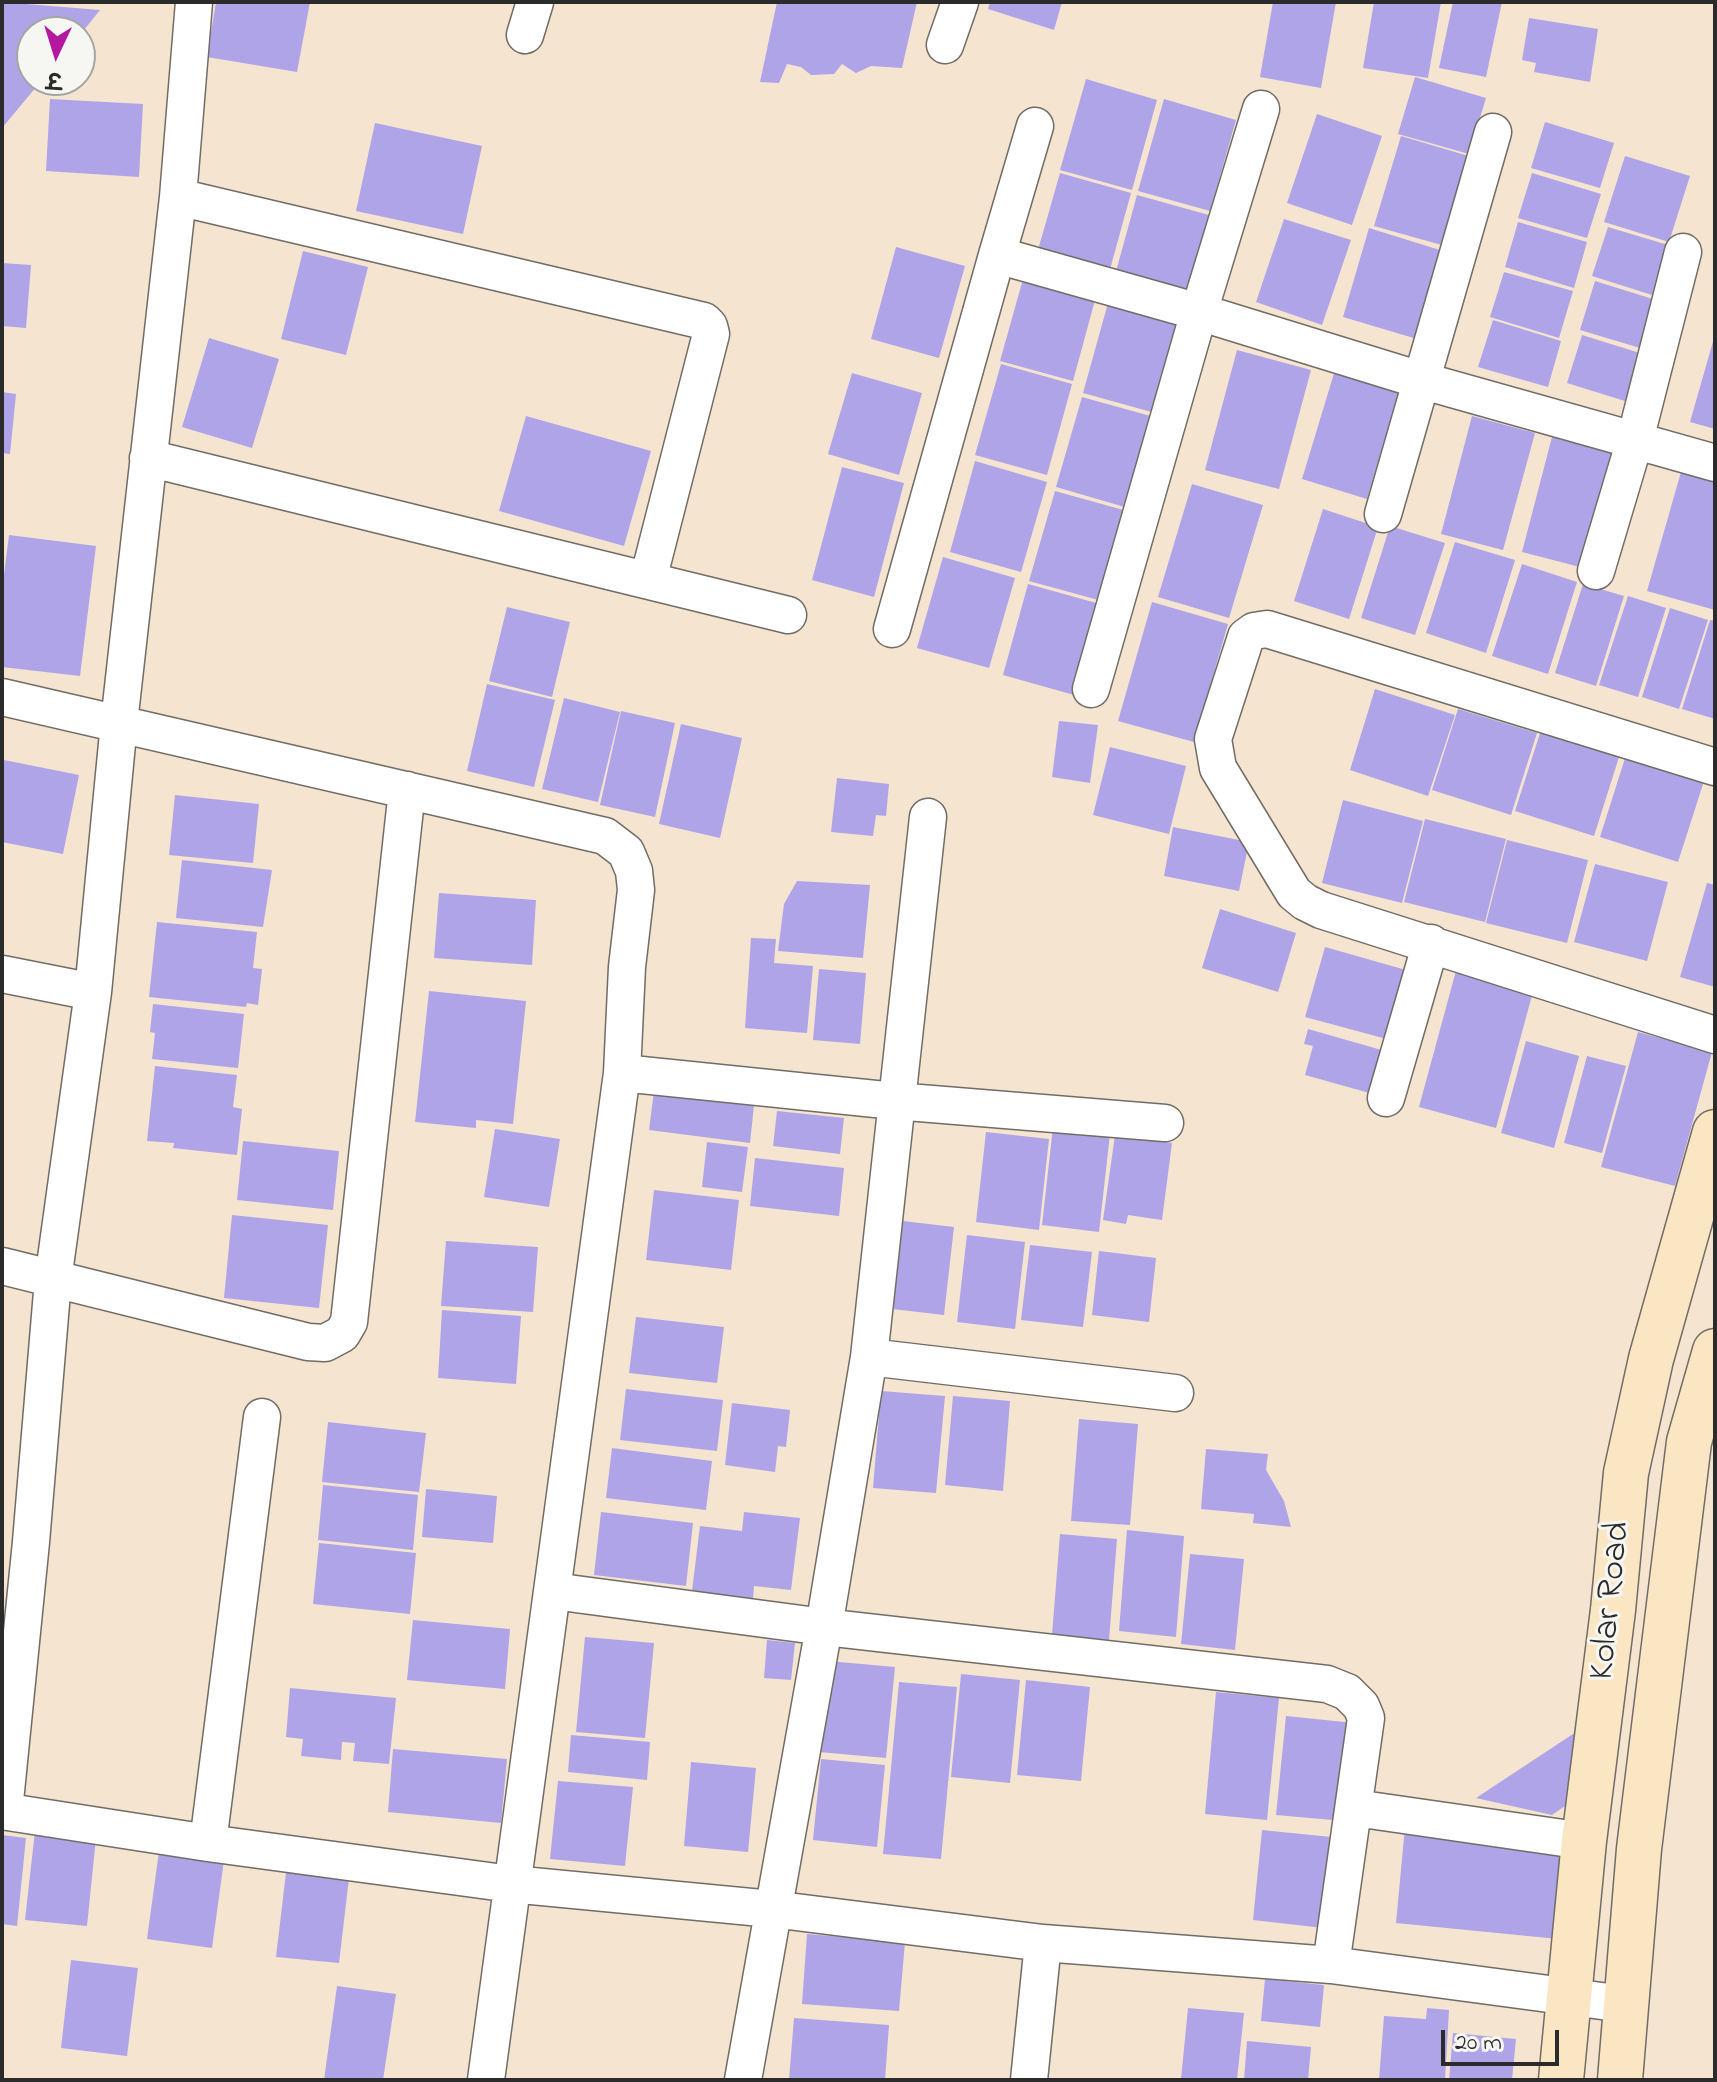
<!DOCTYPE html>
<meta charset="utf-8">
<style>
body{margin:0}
#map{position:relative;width:1717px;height:2082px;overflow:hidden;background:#f4e4d0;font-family:"Indie Flower","Playpen Sans Deva",sans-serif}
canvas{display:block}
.frame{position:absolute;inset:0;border:4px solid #2b2b2b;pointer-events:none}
.north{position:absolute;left:16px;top:16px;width:80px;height:80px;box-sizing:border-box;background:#f6f6f2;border:2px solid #a5a5a2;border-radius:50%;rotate:184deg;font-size:22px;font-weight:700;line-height:32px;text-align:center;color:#2b2b2b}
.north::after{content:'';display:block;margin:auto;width:28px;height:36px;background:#b5179e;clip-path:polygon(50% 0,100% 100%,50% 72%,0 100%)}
.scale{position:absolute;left:1441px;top:2030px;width:118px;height:36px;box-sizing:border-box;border:4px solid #2b2b2b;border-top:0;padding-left:10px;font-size:24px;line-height:28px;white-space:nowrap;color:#2b2b2b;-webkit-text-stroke:6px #f6f6f2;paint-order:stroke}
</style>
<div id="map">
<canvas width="1717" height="2082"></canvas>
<div class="frame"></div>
<div class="north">उ</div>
<div class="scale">20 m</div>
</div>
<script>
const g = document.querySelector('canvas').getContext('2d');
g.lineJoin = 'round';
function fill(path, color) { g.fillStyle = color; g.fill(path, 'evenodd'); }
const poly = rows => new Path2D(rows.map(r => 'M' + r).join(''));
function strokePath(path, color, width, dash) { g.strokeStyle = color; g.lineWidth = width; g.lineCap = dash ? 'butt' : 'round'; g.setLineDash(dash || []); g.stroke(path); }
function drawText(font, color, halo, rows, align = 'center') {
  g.font = font + ' "Indie Flower",sans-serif'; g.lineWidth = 6; g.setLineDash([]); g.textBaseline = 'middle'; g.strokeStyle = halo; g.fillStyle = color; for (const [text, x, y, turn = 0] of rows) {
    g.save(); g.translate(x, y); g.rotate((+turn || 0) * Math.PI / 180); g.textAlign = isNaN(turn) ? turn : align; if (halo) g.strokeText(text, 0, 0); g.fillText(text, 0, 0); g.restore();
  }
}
fill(poly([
 [2,2,100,10,80,35,80,32,32,32,32,80,42,80,2,128],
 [216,2,310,2,297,72,207,57],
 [777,2,917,2,902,68,871,66,856,73,842,64,834,74,811,75,801,67,787,64,779,83,760,82],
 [990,2,1062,2,1054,30,988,9],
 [1273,2,1336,2,1321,88,1260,77],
 [1374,2,1441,2,1428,78,1363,68],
 [1453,2,1502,2,1486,77,1439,68],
 [1529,18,1598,29,1590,82,1534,72,1536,63,1522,60],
 [1415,77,1486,98,1469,154,1398,134],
 [1086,79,1157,100,1132,190,1060,170],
 [50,99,143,104,139,177,46,171],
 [1164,99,1236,120,1210,211,1138,191],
 [1317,114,1382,136,1352,225,1287,203],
 [1545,122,1614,143,1600,188,1531,168],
 [375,123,482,146,463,234,356,211],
 [1401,136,1472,157,1445,246,1374,226],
 [1625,156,1690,176,1669,242,1604,222],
 [1060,173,1131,193,1106,284,1034,264],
 [1532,173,1601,194,1587,238,1518,218],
 [1137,195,1209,215,1184,306,1112,286],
 [1284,219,1351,240,1322,325,1256,302],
 [1518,222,1587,242,1574,288,1505,267],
 [1608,227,1668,245,1652,295,1592,276],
 [1369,228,1443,251,1417,339,1343,317],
 [896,247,965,266,939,358,871,339],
 [303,251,368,267,346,355,281,339],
 [2,263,31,265,26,328,2,326],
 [1504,272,1573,291,1559,338,1490,317],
 [1023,279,1095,300,1073,381,1000,361],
 [1595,281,1656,300,1640,348,1580,330],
 [1108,303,1181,323,1155,413,1083,393],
 [1493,320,1561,341,1548,387,1478,367],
 [1582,335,1643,354,1628,402,1567,383],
 [209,338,279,359,252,448,182,427],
 [1714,338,1715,338,1715,429,1690,422],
 [1237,350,1311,370,1279,489,1205,470],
 [1001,364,1072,384,1047,475,975,455],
 [1335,370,1399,389,1367,499,1302,479],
 [852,373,922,393,899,475,828,454],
 [2,392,16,394,10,454,2,453],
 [1082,397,1154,417,1128,508,1056,487],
 [526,416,651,451,624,546,499,511],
 [1472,416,1535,433,1503,550,1441,534],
 [1552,437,1615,454,1584,568,1522,552],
 [975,461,1047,482,1021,572,950,552],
 [842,467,904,483,874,597,812,580],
 [1681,472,1715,481,1715,610,1647,591],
 [1192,484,1263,505,1229,618,1158,597],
 [1055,491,1127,511,1102,601,1029,581],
 [1323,509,1378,527,1349,619,1294,601],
 [1390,526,1445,543,1415,635,1361,618],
 [9,535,96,546,80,676,2,667,2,591],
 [1455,542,1515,560,1486,653,1426,633],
 [943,557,1015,578,989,668,917,648],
 [1522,564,1577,582,1548,674,1492,656],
 [1028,584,1100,604,1074,695,1003,675],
 [1583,584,1624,596,1596,686,1555,673],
 [1628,596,1666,608,1638,697,1599,685],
 [1152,602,1228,624,1194,742,1118,721],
 [507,607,570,622,552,697,489,681],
 [1670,608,1708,620,1679,709,1642,697],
 [1710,620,1715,621,1715,719,1682,709],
 [487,684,555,700,534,787,467,771],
 [1375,689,1455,715,1428,796,1350,770],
 [564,698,620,712,598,802,542,789],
 [1458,709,1537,733,1511,815,1432,790],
 [621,711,675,723,655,817,600,805],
 [1059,721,1098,725,1090,783,1052,777],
 [681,724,742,738,720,838,659,824],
 [1541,730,1620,754,1594,836,1515,811],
 [1110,747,1186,766,1169,834,1093,815],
 [1626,755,1704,781,1678,862,1600,837],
 [4,760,79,775,63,854,2,842],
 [837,778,889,784,886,816,876,815,873,836,831,832],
 [175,795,259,804,253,863,169,855],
 [1343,800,1423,821,1402,903,1322,883],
 [1425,819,1506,839,1485,922,1404,902],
 [1173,827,1249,842,1239,891,1164,876],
 [1507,840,1588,860,1567,943,1486,923],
 [182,860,272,870,263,927,176,918],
 [1595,864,1668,882,1647,961,1574,942],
 [797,881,870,885,863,958,778,951,784,904],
 [1707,883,1715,885,1715,987,1680,977],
 [439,893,536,900,532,965,434,958],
 [1220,909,1296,933,1278,992,1202,968],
 [157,922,257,932,253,968,262,969,258,1005,247,1003,246,1007,149,997],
 [751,938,776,939,774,963,813,966,807,1033,745,1028],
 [1325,947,1413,972,1394,1041,1305,1017],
 [1457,967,1534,988,1496,1128,1419,1107],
 [819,969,866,973,860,1044,813,1040],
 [429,991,526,1001,513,1124,476,1120,476,1128,415,1122],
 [153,1004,244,1014,238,1068,152,1059,155,1033,150,1032],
 [1308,1029,1385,1051,1373,1094,1305,1075,1313,1046,1304,1044],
 [1638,1032,1712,1052,1675,1186,1601,1167],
 [1526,1041,1579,1056,1554,1148,1501,1133],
 [1587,1056,1626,1066,1602,1153,1564,1143],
 [155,1066,237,1075,233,1107,242,1109,237,1155,173,1148,174,1143,147,1141],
 [655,1083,755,1096,750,1143,649,1130],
 [777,1111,844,1118,840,1154,773,1146],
 [1053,1127,1110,1134,1099,1232,1042,1225],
 [495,1129,560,1139,549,1207,484,1197],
 [986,1132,1049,1139,1039,1230,976,1222],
 [1115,1135,1172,1143,1162,1220,1128,1215,1126,1224,1103,1220],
 [243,1141,339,1151,333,1210,237,1200],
 [707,1142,748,1147,742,1192,702,1187],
 [755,1158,844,1168,839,1216,750,1206],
 [654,1190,739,1200,731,1270,646,1260],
 [232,1215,328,1225,319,1308,224,1298],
 [903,1221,954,1227,944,1315,892,1309],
 [967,1235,1025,1242,1015,1329,957,1322],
 [446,1241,538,1247,533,1312,441,1306],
 [1030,1245,1092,1252,1083,1327,1021,1320],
 [1099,1251,1156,1258,1149,1322,1092,1315],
 [442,1310,521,1316,516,1384,438,1378],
 [636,1317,724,1327,717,1383,629,1373],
 [626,1389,723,1400,717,1451,620,1440],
 [881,1391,945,1396,936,1493,873,1488],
 [953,1396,1010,1401,1003,1491,945,1485],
 [732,1403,790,1410,786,1447,778,1446,775,1472,725,1465],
 [1079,1419,1138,1424,1130,1525,1071,1521],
 [328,1422,426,1433,419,1492,322,1482],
 [612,1448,712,1461,706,1510,606,1498],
 [1206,1449,1268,1454,1266,1470,1284,1501,1291,1527,1253,1523,1254,1514,1201,1509],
 [323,1485,418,1495,413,1550,318,1540],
 [426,1489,497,1496,493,1543,422,1537],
 [601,1512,693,1523,686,1586,594,1575],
 [744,1512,800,1518,791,1590,754,1586,753,1599,692,1591,700,1526,742,1531],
 [1127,1530,1184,1536,1176,1637,1119,1631],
 [1060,1534,1117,1539,1109,1640,1052,1635],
 [319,1543,416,1553,410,1614,313,1604],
 [1190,1554,1244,1559,1235,1650,1181,1644],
 [413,1620,510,1629,505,1689,407,1680],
 [585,1637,654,1643,645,1738,576,1732],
 [767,1640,795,1643,791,1680,764,1678],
 [828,1661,895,1667,886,1758,819,1752],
 [961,1674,1020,1680,1010,1783,951,1777],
 [1026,1680,1090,1687,1081,1781,1017,1775],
 [899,1682,957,1687,941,1859,883,1854],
 [290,1688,396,1698,389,1764,353,1761,355,1743,342,1742,341,1760,301,1756,303,1739,286,1737],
 [1216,1692,1279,1698,1267,1820,1205,1814],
 [1286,1716,1354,1723,1344,1821,1276,1815],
 [1576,1732,1565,1806,1552,1815,1476,1798],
 [571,1735,650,1742,647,1780,568,1772],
 [393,1749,507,1759,501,1823,388,1812],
 [821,1759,885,1765,877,1847,813,1840],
 [691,1762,756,1768,748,1852,684,1846],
 [558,1781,633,1787,625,1866,550,1859],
 [1405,1827,1567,1843,1558,1939,1396,1923],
 [1262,1830,1341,1838,1332,1929,1253,1920],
 [35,1831,96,1838,87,1926,25,1920],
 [2,1835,26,1838,17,1926,2,1924],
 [160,1844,225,1853,212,1948,147,1939],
 [287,1864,350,1870,339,1963,276,1957],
 [807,1934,905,1942,899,2011,802,2004],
 [71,1960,138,1968,127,2056,61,2048],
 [1265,1979,1324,1985,1320,2027,1261,2021],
 [337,1986,396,1994,383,2080,324,2080],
 [1188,2008,1244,2013,1237,2080,1181,2079],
 [1427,2008,1449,2010,1445,2080,1379,2080,1384,2016,1426,2019],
 [794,2018,889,2025,885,2080,789,2080],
 [1453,2033,1516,2039,1512,2080,1449,2080],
 [1247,2041,1311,2047,1308,2080,1244,2080]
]), '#b0a4e9');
const minor = poly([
 [525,35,535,2],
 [945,45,960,2],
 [178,197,704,321,709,326,711,334,648,580],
 [997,255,1199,312,1420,380,1715,463],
 [148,458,788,615],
 [1383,514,1493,132],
 [1596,571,1635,440,1683,252],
 [892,629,997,255,1035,126],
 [1091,689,1199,312,1261,109],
 [2,697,605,836,626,852,634,871,636,890,627,967,622,1073,486,2080],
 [1715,767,1267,629,1254,631,1246,637,1213,739,1218,768,1294,893,1305,902,1321,910,1715,1035],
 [2,974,93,992],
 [622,1073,895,1101,1165,1123],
 [1386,1098,1431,943],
 [2,1266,308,1342,325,1343,342,1334,349,1322,407,790],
 [869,1357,1175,1393],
 [553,1591,824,1627,1327,1684,1347,1692,1361,1706,1366,1718,1331,1965],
 [1355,1808,1584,1841],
 [2,1811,208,1843,511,1884,772,1909,1043,1943,1331,1965,1624,2004],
 [4,1811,31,1542,53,1280,93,992,119,723,178,197,194,2],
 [208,1843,262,1417],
 [743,2080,824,1627,869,1357,928,817],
 [1029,2080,1043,1943]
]);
const secondary = poly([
 [1561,2080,1584,1841,1613,1610,1626,1473,1651,1359,1715,1132],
 [1620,2080,1639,1849,1689,1442,1715,1351]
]);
strokePath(minor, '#716c65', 39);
strokePath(secondary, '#716c65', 47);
strokePath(minor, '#fff', 36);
strokePath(secondary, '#fbe6c4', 44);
drawText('36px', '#2b2b2b', '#f6f6f2', [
 ["Kolar Road",1613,1601,-84]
]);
</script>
